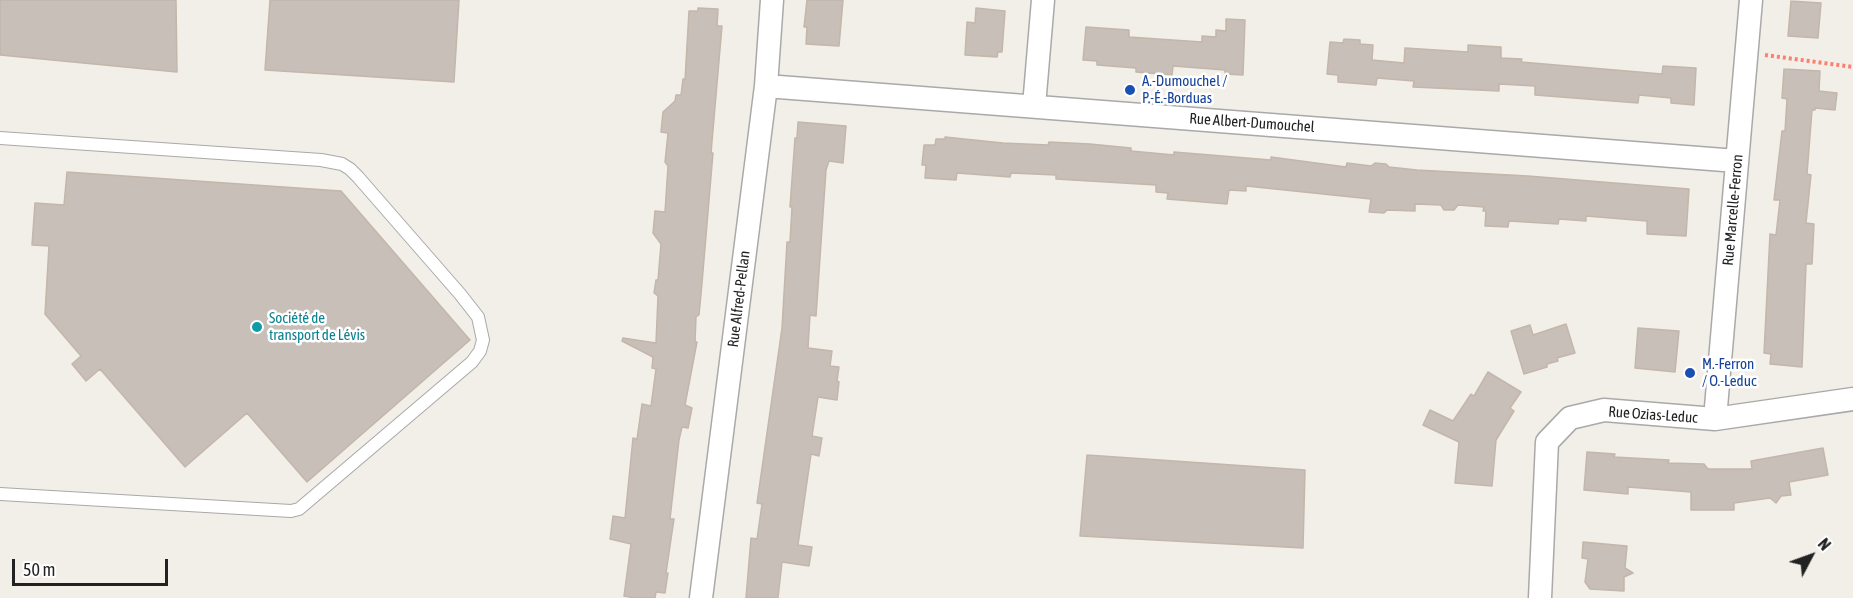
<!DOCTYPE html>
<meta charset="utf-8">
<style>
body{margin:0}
#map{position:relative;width:1853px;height:598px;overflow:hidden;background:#f2efe9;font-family:"Asap Condensed",sans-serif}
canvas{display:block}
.north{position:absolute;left:1781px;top:526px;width:60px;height:60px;-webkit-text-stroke:4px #fff;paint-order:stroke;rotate:49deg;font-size:16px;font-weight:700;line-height:24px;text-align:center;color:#222}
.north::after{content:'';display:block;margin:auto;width:21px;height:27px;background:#222;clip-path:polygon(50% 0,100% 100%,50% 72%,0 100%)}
.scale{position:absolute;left:12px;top:559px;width:156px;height:27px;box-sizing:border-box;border:3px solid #222;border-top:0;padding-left:8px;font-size:18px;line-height:21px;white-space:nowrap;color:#222;-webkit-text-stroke:4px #fff;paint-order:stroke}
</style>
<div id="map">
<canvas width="1853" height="598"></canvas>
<div class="north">N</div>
<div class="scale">50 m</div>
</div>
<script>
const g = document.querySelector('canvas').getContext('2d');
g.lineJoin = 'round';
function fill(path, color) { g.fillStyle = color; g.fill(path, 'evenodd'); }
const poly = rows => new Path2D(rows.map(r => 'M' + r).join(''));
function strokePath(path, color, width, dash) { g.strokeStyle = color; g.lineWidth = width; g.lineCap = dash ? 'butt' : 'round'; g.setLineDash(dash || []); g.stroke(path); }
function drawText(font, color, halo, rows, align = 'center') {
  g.font = font + ' "Asap Condensed",sans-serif'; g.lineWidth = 5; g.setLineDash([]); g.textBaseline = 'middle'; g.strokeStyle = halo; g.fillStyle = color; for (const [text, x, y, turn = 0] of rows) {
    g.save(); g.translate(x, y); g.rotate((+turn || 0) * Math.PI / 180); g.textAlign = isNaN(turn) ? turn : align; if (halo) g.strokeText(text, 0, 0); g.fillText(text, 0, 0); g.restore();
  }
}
const building = poly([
 [0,0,176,0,177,72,0,55,0,0],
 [270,0,459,0,454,82,265,70,270,0],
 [807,0,843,0,839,46,806,44,807,27,804,27,807,0],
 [1791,1,1821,3,1818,38,1788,36,1791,1],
 [698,8,718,9,717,26,722,26,711,153,713,153,702,283,699,315,696,317,695,342,697,342,685,405,692,408,688,428,682,427,679,440,670,519,674,519,666,573,668,573,665,593,656,592,655,598,635,598,624,596,631,544,610,539,613,516,625,518,633,438,637,439,642,404,651,406,656,369,652,368,653,357,622,341,623,338,656,343,658,296,654,293,656,280,658,280,661,244,653,233,655,211,665,212,668,166,665,162,668,133,661,132,663,112,675,101,676,95,681,95,683,79,685,80,689,11,698,11,698,8],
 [976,8,1005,11,1002,52,998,52,997,57,965,55,967,22,975,23,976,8],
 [1226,19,1245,20,1243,75,1225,74,1225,70,1173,66,1172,75,1136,72,1136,68,1097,65,1097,61,1083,60,1086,27,1129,30,1129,37,1202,42,1202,36,1216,37,1216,30,1226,31,1226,19],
 [1344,39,1360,40,1360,44,1373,45,1372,60,1404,63,1405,48,1468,52,1468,45,1501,47,1501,58,1522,59,1521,62,1662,74,1663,66,1696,68,1694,105,1671,103,1671,98,1639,95,1638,103,1535,95,1535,86,1499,84,1499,91,1413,87,1414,81,1377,78,1376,85,1338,82,1338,75,1327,74,1330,42,1343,43,1344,39],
 [1784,69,1820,71,1819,91,1837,93,1835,110,1815,108,1815,110,1812,110,1807,174,1811,175,1806,223,1814,224,1812,264,1806,264,1802,367,1770,364,1771,354,1764,353,1770,234,1776,235,1780,200,1774,200,1782,131,1785,131,1787,99,1782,98,1784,69],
 [798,122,846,126,843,163,829,161,826,170,816,316,810,315,808,348,832,351,830,366,839,367,837,381,839,382,837,400,818,397,812,436,822,438,819,456,811,454,798,545,812,547,809,566,782,562,778,598,746,598,751,538,757,539,762,504,757,503,782,328,787,242,790,242,792,207,790,207,795,138,797,138,798,122],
 [945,137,1003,143,1048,145,1049,142,1090,144,1131,148,1131,151,1174,155,1174,152,1271,160,1271,157,1346,167,1347,163,1371,166,1375,163,1386,164,1389,167,1417,170,1528,176,1689,189,1686,236,1647,234,1647,221,1586,216,1586,221,1559,219,1558,224,1509,221,1508,227,1485,226,1486,211,1483,211,1484,207,1458,205,1454,210,1444,210,1441,205,1415,204,1415,211,1387,210,1384,213,1369,212,1371,199,1246,186,1246,191,1229,190,1227,204,1167,199,1168,193,1156,192,1156,185,1056,179,1056,175,1011,173,1010,177,957,173,956,180,925,178,926,165,922,165,924,145,935,145,936,139,945,139,945,137],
 [67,172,341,191,470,340,307,482,247,413,185,467,100,369,86,381,72,364,81,356,45,314,49,246,32,245,35,203,64,205,67,172],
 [1566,324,1575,353,1557,358,1558,361,1547,364,1547,367,1524,374,1511,331,1530,325,1533,335,1566,324],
 [1638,328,1679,331,1675,372,1635,368,1638,328],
 [1488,372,1521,392,1510,408,1514,411,1496,440,1492,486,1455,483,1459,442,1423,425,1430,410,1453,421,1471,394,1474,396,1488,372],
 [1823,448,1828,475,1789,482,1791,495,1781,496,1776,503,1770,498,1734,503,1734,510,1691,510,1691,492,1628,487,1628,494,1584,490,1587,452,1615,454,1614,457,1669,460,1668,463,1704,464,1708,469,1752,469,1751,461,1823,448],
 [1087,455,1305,470,1303,548,1080,536,1087,455],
 [1583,542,1627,546,1625,568,1633,573,1624,577,1624,591,1590,589,1585,582,1588,559,1582,558,1583,542]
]);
fill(building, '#c7bfb8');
strokePath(building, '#c4b6ab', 1.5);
const lane = poly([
 [0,138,321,160,342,164,350,169,358,177,460,294,478,317,483,340,480,351,472,362,299,509,291,511,0,494]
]);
const street = poly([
 [766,86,1737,161],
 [1034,106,1043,0],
 [1715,419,1751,0],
 [701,598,766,86,772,0],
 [1540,598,1547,442,1570,418,1604,410,1715,419,1853,399]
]);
strokePath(lane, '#a9a9a9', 14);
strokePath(street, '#a9a9a9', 25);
strokePath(poly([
 [1765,55,1853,67]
]), '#fa8072', 4, [3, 3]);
strokePath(lane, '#fff', 12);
strokePath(street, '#fff', 22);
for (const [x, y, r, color] of [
 [1130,90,6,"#1a4fb4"],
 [257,327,6,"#0f9aa8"],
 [1690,373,6,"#1a4fb4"]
]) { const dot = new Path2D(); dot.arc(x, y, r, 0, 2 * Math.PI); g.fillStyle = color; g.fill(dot); strokePath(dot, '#fff', 2); }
drawText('15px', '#164399', '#fff', [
 ["A.-Dumouchel /",1142,81],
 ["P.-É.-Borduas",1142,98],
 ["M.-Ferron",1702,364],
 ["/ O.-Leduc",1702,381]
], 'left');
drawText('15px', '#222', '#fff', [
 ["Rue Albert-Dumouchel",1252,123,4],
 ["Rue Marcelle-Ferron",1733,210,-85],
 ["Rue Alfred-Pellan",739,299,-83],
 ["Rue Ozias-Leduc",1653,415,4]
]);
drawText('15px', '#0d838f', '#fff', [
 ["Société de",269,318],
 ["transport de Lévis",269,335]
], 'left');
</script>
